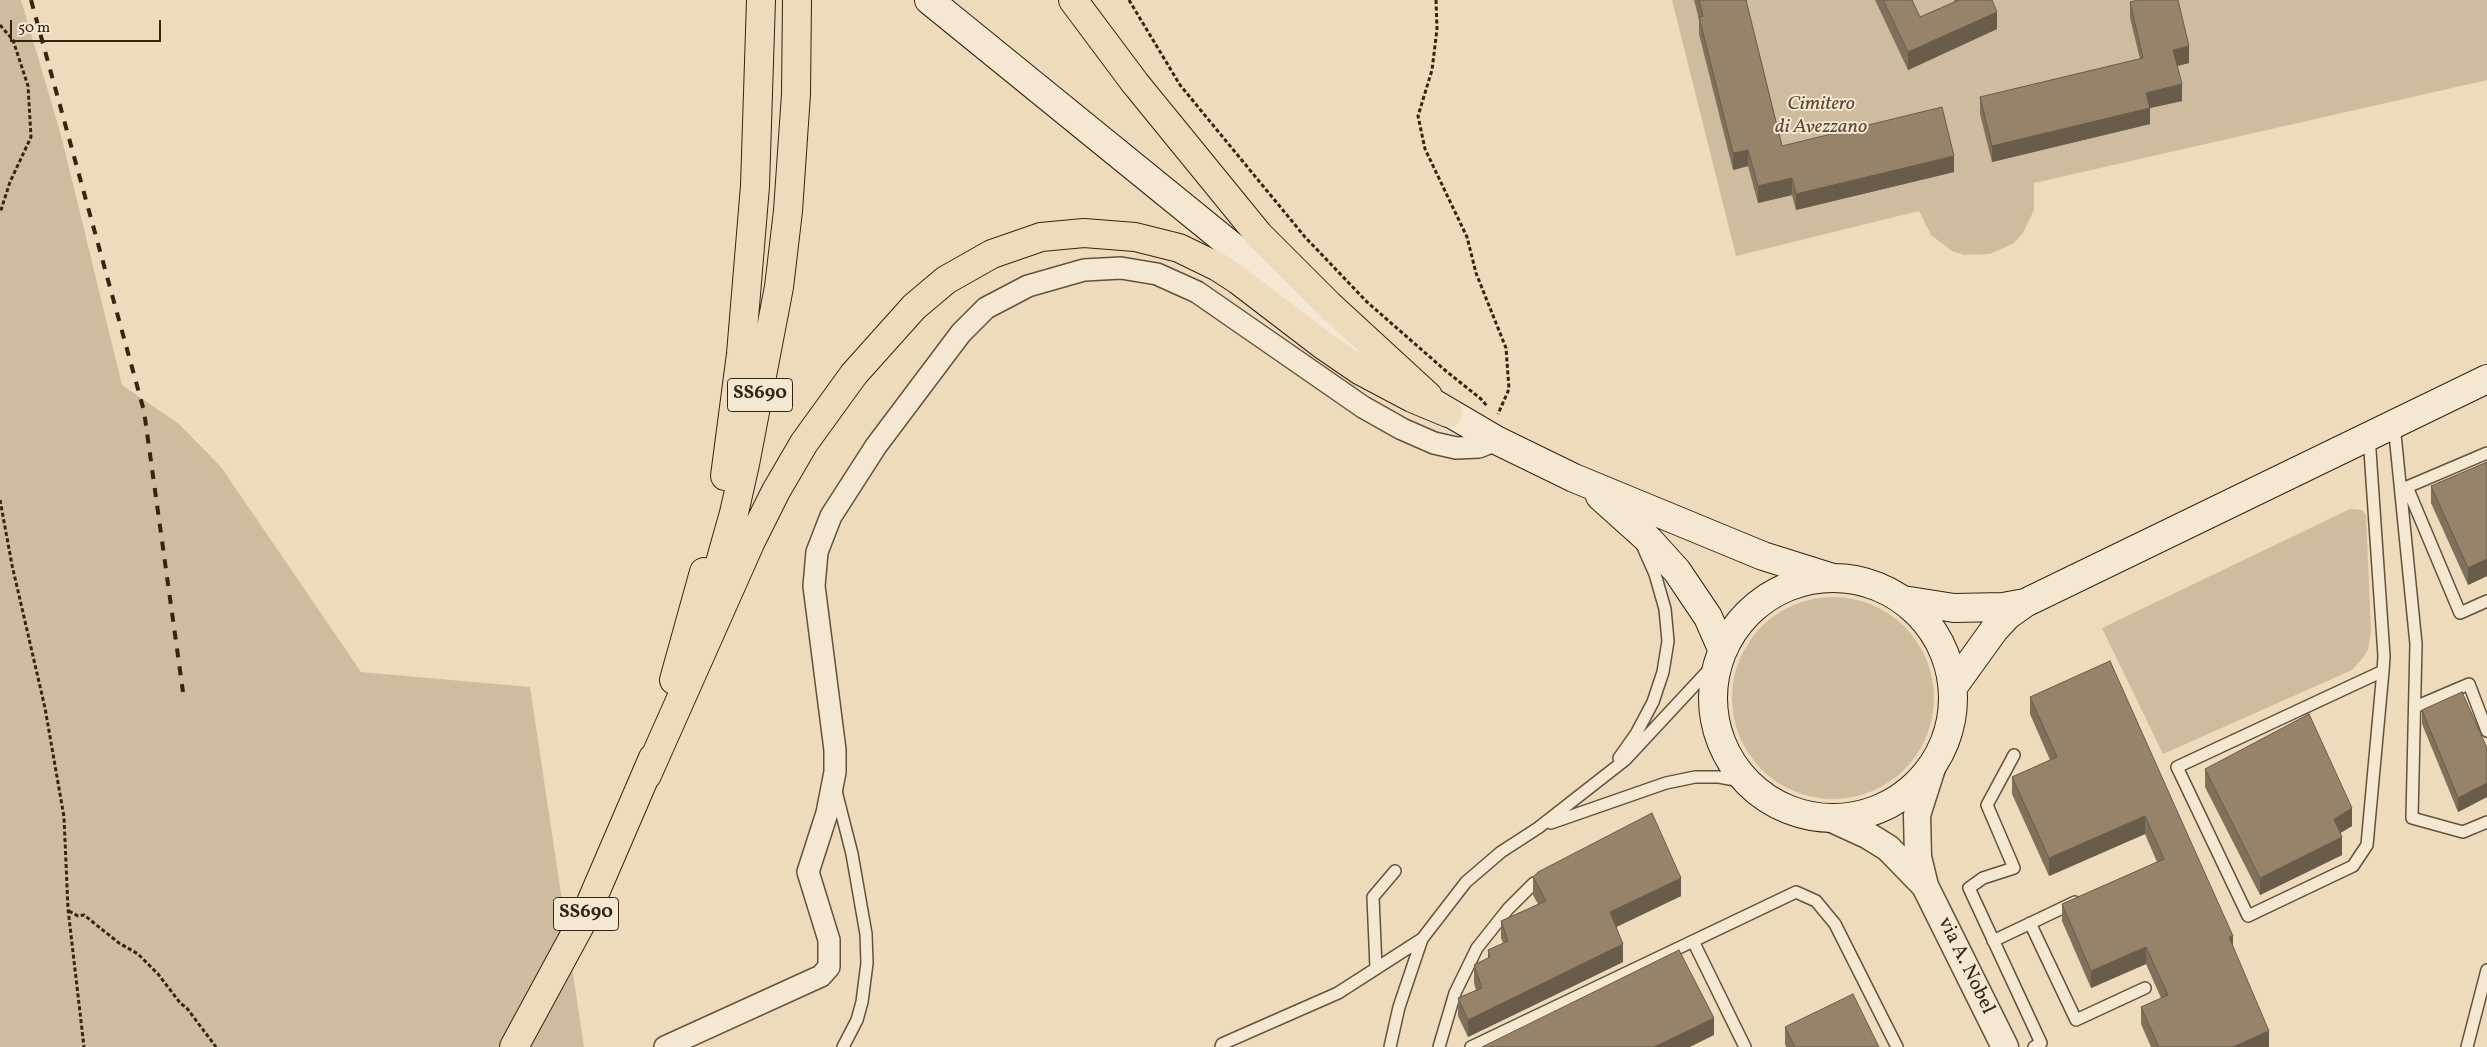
<!DOCTYPE html>
<style>
body{margin:0}
#map{position:relative;width:2487px;height:1047px;overflow:hidden;background:#eedbbc;font-family:Vollkorn,serif}
canvas{display:block}
.scale{position:absolute;left:10px;top:20px;width:151px;height:22px;box-sizing:border-box;border:2px solid #362312;border-top:0;padding-left:6px;font-size:15px;line-height:18px;white-space:nowrap;color:#362312;-webkit-text-stroke:4px #f4e8d3;paint-order:stroke}
</style>
<div id="map">
<canvas width="2487" height="1047"></canvas>
<div class="scale">50 m</div>
</div>
<script>
const g = document.querySelector('canvas').getContext('2d');
g.lineJoin = 'round';
function fill(path, color) { g.fillStyle = color; g.fill(path, 'evenodd'); }
const poly = rows => new Path2D(rows.map(r => 'M' + r).join(''));
function strokePath(path, color, width, dash) { g.strokeStyle = color; g.lineWidth = width; g.lineCap = dash ? 'butt' : 'round'; g.setLineDash(dash || []); g.stroke(path); }
function drawText(font, color, halo, rows, align = 'center') {
  g.font = font + ' Vollkorn,serif'; g.lineWidth = 4; g.setLineDash([]); g.textBaseline = 'middle'; g.strokeStyle = halo; g.fillStyle = color; for (const [text, x, y, turn = 0] of rows) {
    g.save(); g.translate(x, y); g.rotate((+turn || 0) * Math.PI / 180); g.textAlign = isNaN(turn) ? turn : align; if (halo) g.strokeText(text, 0, 0); g.fillText(text, 0, 0); g.restore();
  }
}
fill(poly([
 [0,0,21,0,61,135,122,385,179,424,221,467,361,672,530,687,584,1047,0,1047],
 [1672,0,2487,0,2487,80,2034,183,2034,210,2023,233,2014,243,1990,254,1964,255,1952,251,1931,235,1919,211,1736,256],
 [2350,509,2362,510,2366,515,2371,631,2368,650,2362,659,2352,670,2163,754,2102,628],
 '1732 698a101 101 0 1 1 202 0a101 101 0 1 1-202 0Z'
]), '#cfbc9f');
const service = poly([
 [2394,424,2416,644,2412,818,2463,832,2487,822],
 [2369,436,2384,656,2383,671,2367,845,2353,866,2248,916,2177,767,2383,671],
 [2487,453,2407,487,2460,613,2487,601],
 [2415,707,2469,684,2487,731],
 [2014,755,1987,805,2014,868,1983,878,1969,888,2041,1043,2034,1047],
 [1619,758,1636,734,1653,702,1663,672,1668,641,1665,609,1655,574,1643,547],
 [836,791,852,854,866,934,867,963,862,1002,857,1020,843,1047],
 [1551,823,1666,783,1695,777,1719,777,1746,782],
 [2030,923,2076,1020,2145,988],
 [1693,941,1745,1047],
 [1993,941,2075,902],
 [1376,968,1373,897,1395,871],
 [1221,1047,1222,1044,1338,993,1422,939,1466,882,1501,852,1538,828,1625,760,1718,660],
 [1390,1047,1399,1007,1422,939],
 [1439,1047,1455,993,1477,948,1508,909,1534,883],
 [1471,1047,1796,892,1816,901,1835,924,1897,1047],
 [2467,1047,2487,970]
]);
const minor = poly([
 [665,1047,821,976,829,967,829,940,808,872,827,813,835,772,835,750,814,586,817,552,831,516,876,446,961,333,986,308,1028,286,1084,270,1121,268,1157,274,1197,292,1363,407,1402,429,1434,443,1456,448,1479,447,1496,440]
]);
const tertiary = poly([
 [1932,768,1917,815,1918,857,1925,886,2005,1047],
 [1832,819,1867,835,1888,848,1924,885]
]);
const secondary = poly([
 [929,0,1377,364],
 [1428,400,1496,440,1574,478,1763,556,1833,578],
 [1600,496,1649,540,1677,571,1708,617,1722,649],
 '1713 698a120 120 0 1 1 240 0a120 120 0 1 1-240 0Z',
 [1903,600,1954,608,2003,607,2025,603],
 [1953,687,1994,630,2008,615,2025,603,2487,379]
]);
const trunk = poly([
 [1073,0,1135,83,1259,235,1329,305,1428,396],
 [725,476,741,354,755,186,761,0],
 [710,598,734,513,745,464,779,287,788,211,796,94,797,0],
 [674,680,704,572],
 [647,775,751,541,776,491,804,443,854,374,914,307,946,280,992,254,1041,237,1084,233,1135,237,1179,248,1218,267,1238,280,1323,345,1361,371,1412,398,1448,413],
 [514,1047,585,916,653,758]
]);
strokePath(service, '#64513c', 14);
strokePath(minor, '#64513c', 24);
strokePath(tertiary, '#64513c', 29);
strokePath(secondary, '#362312', 30);
strokePath(trunk, '#362312', 30);
strokePath(poly([
 [1129,0,1180,85,1305,237,1367,302,1446,371,1481,399,1487,406],
 [1436,0,1437,29,1432,70,1418,116,1425,149,1467,237,1476,273,1506,348,1509,389,1498,414],
 [0,25,13,40,28,86,31,137,10,182,0,213],
 [0,500,12,565,45,708,64,817,68,909,84,1047],
 [69,911,78,916,84,915,119,943,138,954,158,974,181,1004,186,1007,216,1047]
]), '#362312', 3, [4, 2.5]);
strokePath(service, '#f4e8d3', 11);
strokePath(minor, '#f4e8d3', 21);
strokePath(tertiary, '#f4e8d3', 26);
strokePath(secondary, '#f4e8d3', 28);
strokePath(trunk, '#eedbbc', 28);
strokePath(poly([
 [31,0,144,411,183,692]
]), '#362312', 4, [9, 9]);
fill(poly([
 [1694,0,1747,0,1747,5,1782,146,1954,172,1796,210,1792,195,1758,203,1748,166,1733,170,1699,34,1699,20],
 [1875,0,1912,0,1920,17,1955,2,1954,0,1992,0,1997,29,1908,70],
 [2130,2,2189,63,2177,66,2182,101,2150,108,2150,124,1992,162,1980,114,1980,97,2140,59,2130,18],
 [2487,462,2487,576,2468,585,2431,503,2431,486],
 [2110,661,2233,946,2269,1047,2151,1047,2141,1024,2141,1007,2161,998,2146,964,2091,988,2062,921,2062,904,2157,862,2145,834,2049,876,2012,794,2012,777,2050,760,2030,714,2030,697],
 [2422,710,2487,748,2487,797,2458,812,2422,724],
 [2205,769,2352,826,2340,833,2342,855,2260,895,2205,787],
 [1533,877,1681,896,1616,927,1623,962,1468,1037,1458,1016,1458,998,1476,990,1474,983,1474,965,1488,958,1488,950,1503,943,1501,938,1501,921,1538,904,1533,895],
 [1785,1027,1879,1047,1786,1047,1785,1044]
]), '#81715b');
fill(poly([
 [1997,12,1997,29,1908,70,1908,52],
 [2189,46,2189,63,2173,67,2173,50],
 [2182,84,2182,101,2150,108,2150,124,1992,162,1992,146,2146,93],
 [1748,150,1748,166,1733,170,1733,153],
 [1954,156,1954,172,1796,210,1796,194],
 [1792,178,1792,195,1758,203,1758,186],
 [2487,559,2487,576,2468,585,2468,568],
 [2487,783,2487,797,2458,812,2458,798],
 [2352,808,2352,826,2334,837,2334,819],
 [2145,816,2145,834,2049,876,2049,858],
 [2342,837,2342,855,2260,895,2260,878],
 [1681,878,1681,896,1610,930,1610,912],
 [2233,936,2233,953,2229,937],
 [1623,944,1623,962,1468,1037,1468,1020],
 [2146,947,2146,964,2091,988,2091,971],
 [1714,1018,1714,1035,1690,1047,1654,1047],
 [2269,1031,2269,1047,2233,1047]
]), '#695c4a');
const building = poly([
 [1699,0,1746,0,1782,146,1942,107,1954,156,1796,194,1792,178,1758,186,1748,150,1733,153,1699,17,1703,16,1699,0],
 [1883,0,1912,0,1920,17,1959,0,1992,0,1997,12,1908,52,1883,0],
 [2138,0,2178,0,2189,46,2173,50,2182,84,2146,93,2150,108,1992,146,1980,97,2143,58,2130,2,2138,0],
 [2487,462,2487,559,2468,568,2431,486,2487,462],
 [2110,661,2233,936,2229,937,2269,1031,2233,1047,2159,1047,2141,1007,2168,995,2146,947,2091,971,2062,904,2164,859,2145,816,2049,858,2012,777,2057,757,2030,697,2110,661],
 [2462,692,2487,748,2487,783,2458,798,2422,710,2462,692],
 [2309,714,2352,808,2334,819,2342,837,2260,878,2205,769,2309,714],
 [1652,813,1681,878,1610,912,1623,944,1468,1020,1458,998,1482,988,1474,965,1490,957,1488,950,1508,941,1501,921,1546,901,1533,877,1538,872,1652,813],
 [1679,950,1714,1018,1654,1047,1482,1047,1679,950],
 [1853,994,1879,1047,1795,1047,1785,1027,1853,994]
]);
fill(building, '#96836a');
strokePath(building, '#695c4a', 1);
for (const [x, y, w] of [
 [760,395,65],
 [586,914,65]
]) { const box = new Path2D(); box.roundRect(x - w / 2, y - 16.5, w, 33, 4); g.fillStyle = '#f4e8d3'; g.fill(box); strokePath(box, '#362312', 1); }
drawText('bold 19px', '#362312', null, [
 ["SS690",760,395],
 ["SS690",586,914]
]);
drawText('italic 20px', '#5c4935', '#f4e8d3', [
 ["Cimitero",1821,105],
 ["di Avezzano",1821,128]
]);
drawText('20px', '#362312', '#f4e8d3', [
 ["via A. Nobel",1965,966,64]
]);
</script>
